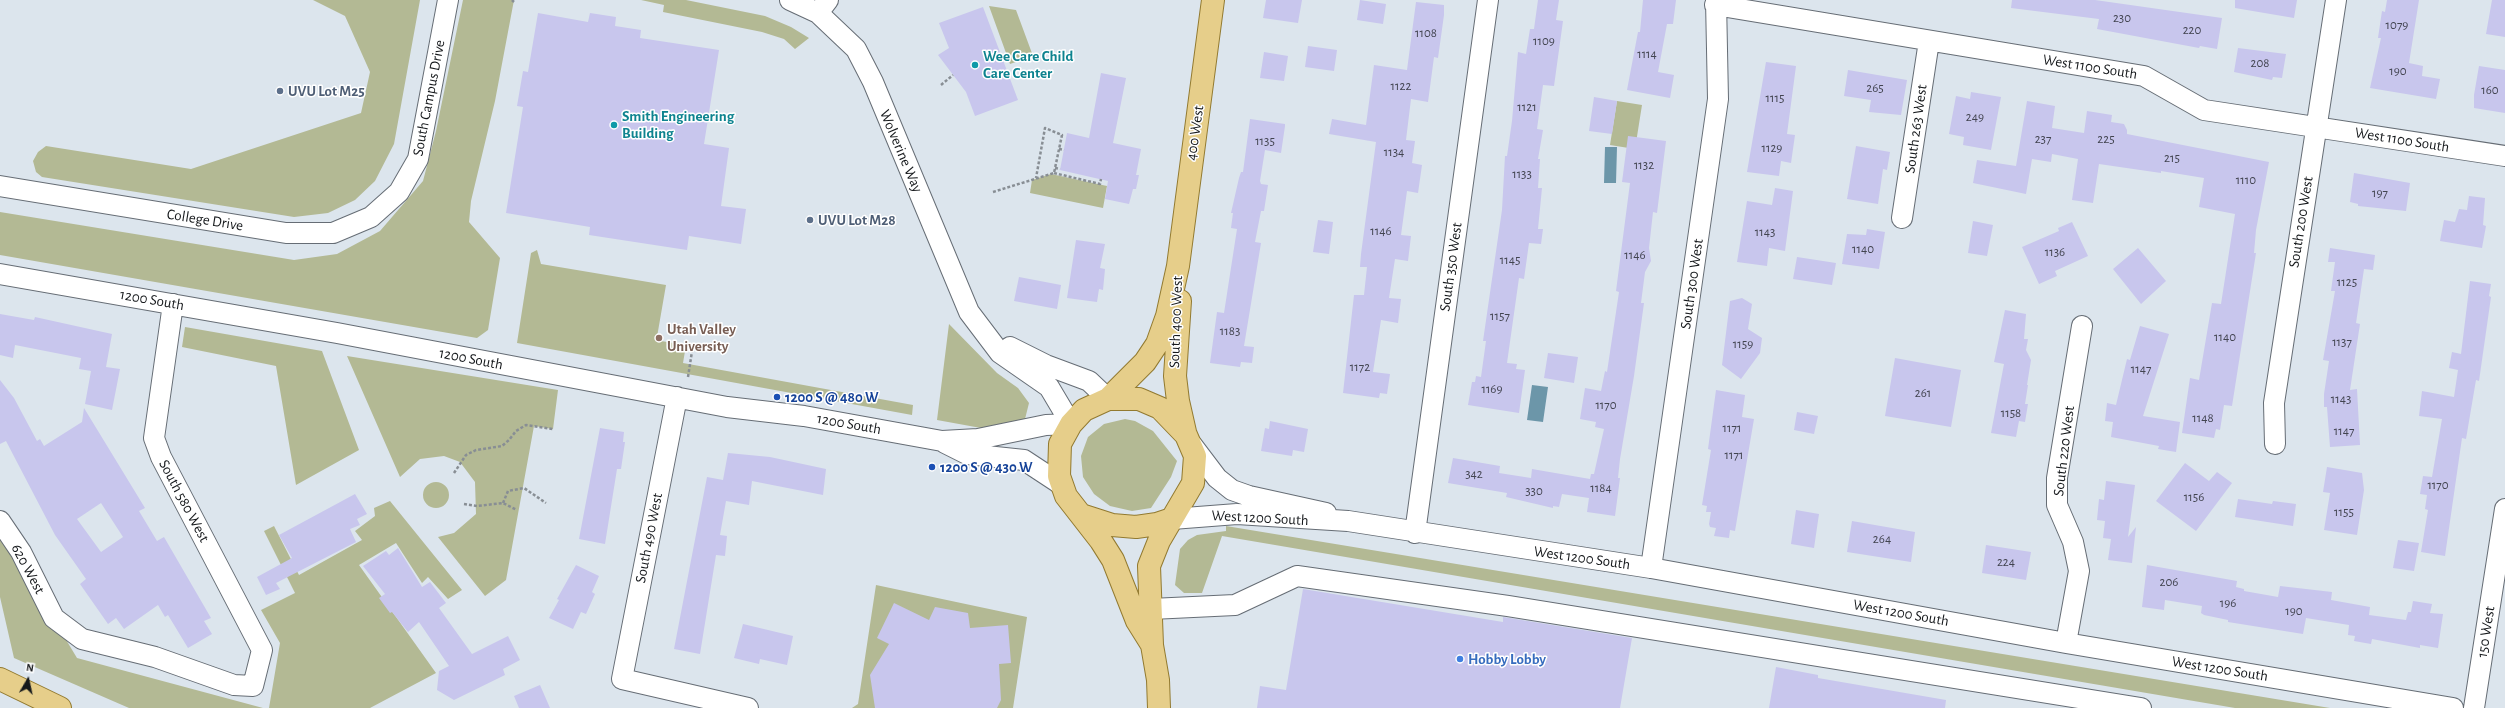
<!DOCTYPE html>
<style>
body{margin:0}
#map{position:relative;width:2505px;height:708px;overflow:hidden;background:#dce5ed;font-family:"Alegreya Sans",sans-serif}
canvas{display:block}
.north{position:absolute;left:8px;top:660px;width:40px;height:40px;-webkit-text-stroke:3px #fff;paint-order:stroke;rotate:9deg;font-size:11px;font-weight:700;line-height:16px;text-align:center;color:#15181b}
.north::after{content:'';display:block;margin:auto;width:14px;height:18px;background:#15181b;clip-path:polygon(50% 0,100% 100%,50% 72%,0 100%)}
</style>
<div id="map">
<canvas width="2505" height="708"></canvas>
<div class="north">N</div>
</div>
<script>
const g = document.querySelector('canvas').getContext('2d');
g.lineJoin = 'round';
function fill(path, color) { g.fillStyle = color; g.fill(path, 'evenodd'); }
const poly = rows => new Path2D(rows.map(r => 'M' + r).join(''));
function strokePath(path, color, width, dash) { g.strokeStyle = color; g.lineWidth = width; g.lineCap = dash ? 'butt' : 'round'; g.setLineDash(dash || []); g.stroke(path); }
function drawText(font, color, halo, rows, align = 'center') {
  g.font = font + ' "Alegreya Sans",sans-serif'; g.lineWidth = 3; g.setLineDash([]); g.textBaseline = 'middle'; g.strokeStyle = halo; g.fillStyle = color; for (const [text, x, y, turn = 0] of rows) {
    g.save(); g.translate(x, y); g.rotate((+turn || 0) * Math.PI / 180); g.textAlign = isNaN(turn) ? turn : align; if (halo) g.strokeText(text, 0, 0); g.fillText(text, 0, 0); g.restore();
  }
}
fill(poly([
 [313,0,420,0,394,144,375,181,355,200,328,213,294,217,42,177,36,172,33,161,38,152,46,146,191,169,361,113,370,72,345,16],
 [463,0,514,0,495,101,471,201,469,222,500,258,488,330,477,338,0,255,0,212,294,260,337,254,380,231,423,181,436,131],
 [641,0,686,0,765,16,791,27,809,38,795,49,784,39,762,32,663,12,664,5],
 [989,6,1016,10,1033,56,1010,64],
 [1617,101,1642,105,1635,149,1610,145],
 [1051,174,1107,186,1103,208,1030,193,1032,180],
 [537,250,541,264,666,285,657,337,661,341,686,345,683,363,913,405,912,415,517,343,531,253],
 [949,324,997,373,1018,388,1029,403,1024,423,1003,432,937,420],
 [185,327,322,351,359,450,296,485,276,366,182,347],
 [347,356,558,390,553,429,534,426,506,580,485,596,438,537,454,533,476,514,475,482,460,462,444,456,420,459,400,477],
 [1125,419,1135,421,1153,431,1177,461,1171,477,1151,508,1132,511,1110,506,1094,494,1083,477,1081,456,1088,437,1104,424],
 '423 495a13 13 0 1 1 26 0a13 13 0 1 1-26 0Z',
 [390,501,462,590,448,599,428,577,422,583,396,543,359,565,436,673,370,708,269,708,280,643,261,610,295,593,264,531,274,526,299,575,362,540,355,531,375,516,374,508],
 [1226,526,2330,708,2235,708,1222,536,1202,593,1184,593,1175,585,1180,549,1188,540,1197,535,1226,531],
 [0,530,77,658,263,708,129,708,14,658,0,597],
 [876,585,1027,617,1013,708,852,708,858,704]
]), '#b3b994');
fill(poly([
 [1605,147,1617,147,1616,183,1604,183],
 [1532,385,1548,387,1543,422,1527,420]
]), '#6c96a9');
fill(poly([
 [1266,0,1302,0,1298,23,1263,18],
 [1360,0,1386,4,1383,24,1357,20],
 [1538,0,1559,0,1556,20,1563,21,1554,86,1543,85,1537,129,1543,130,1538,159,1540,159,1538,188,1542,188,1538,229,1543,229,1541,244,1529,243,1524,279,1519,278,1507,363,1517,364,1516,369,1525,370,1519,413,1468,405,1472,382,1475,382,1476,376,1481,377,1486,341,1483,341,1502,210,1505,156,1507,156,1512,121,1518,52,1526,54,1530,29,1534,29],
 [1643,0,1676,0,1673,24,1667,24,1658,72,1674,75,1670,98,1627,90,1638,32,1640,32],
 [2012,0,2095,0,2222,18,2217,49,2200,46,2199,48,2097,29,2099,19,2011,8],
 [2235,0,2297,0,2294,18,2235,8],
 [2387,0,2419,0,2409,63,2423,66,2422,76,2440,79,2436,99,2370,88,2381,38,2378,38,2382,11,2385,12],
 [2492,0,2505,0,2505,37,2486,34],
 [1416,2,1444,5,1444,15,1438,58,1434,57,1428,102,1411,99,1406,140,1415,141,1412,163,1422,165,1418,193,1407,191,1401,235,1411,236,1408,261,1395,259,1389,298,1401,299,1398,323,1381,320,1373,372,1390,374,1387,394,1380,393,1379,398,1343,393,1354,295,1364,295,1367,267,1360,267,1361,254,1376,142,1329,134,1332,119,1366,125,1374,65,1407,70],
 [983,7,1018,100,975,116,966,92,938,55,949,48,939,23],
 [538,13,588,22,590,13,616,17,615,26,641,30,640,38,719,50,704,144,729,148,721,206,746,209,741,244,689,236,687,250,589,235,590,227,506,213,523,107,517,106,523,71,528,72],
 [1308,46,1337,50,1334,71,1305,67],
 [2238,48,2286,54,2282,78,2273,77,2272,80,2234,72],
 [1264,52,1288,56,1284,81,1260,78],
 [1766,62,1796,66,1787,134,1795,135,1791,163,1781,161,1779,176,1747,172],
 [2479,66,2505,70,2505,113,2474,108,2474,95],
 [1848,70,1907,80,1901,115,1869,112,1871,100,1844,96],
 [1101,73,1126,78,1113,143,1141,149,1136,175,1139,175,1136,189,1133,189,1129,204,1105,199,1108,181,1060,170,1067,133,1089,138],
 [1971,92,2001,97,1991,150,1963,145,1964,137,1949,134,1956,96,1970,99],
 [1594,97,1617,101,1612,134,1589,131],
 [2027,101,2055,106,2052,128,2084,133,2087,111,2112,115,2111,122,2124,124,2127,130,2127,134,2269,162,2256,230,2254,253,2256,253,2232,406,2224,405,2220,430,2216,429,2214,438,2182,433,2190,378,2199,380,2212,303,2221,304,2235,214,2199,207,2204,178,2161,171,2161,173,2099,164,2093,203,2072,200,2078,159,2052,154,2051,162,2032,159,2026,194,1973,183,1977,160,2016,166],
 [1250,119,1285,124,1285,126,1281,153,1265,150,1260,181,1261,184,1268,185,1264,211,1261,211,1255,242,1261,243,1244,346,1254,347,1252,363,1241,362,1240,367,1210,363,1217,312,1224,313,1237,229,1231,228,1233,213,1231,213,1239,178,1241,172,1243,172],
 [1628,136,1666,141,1657,213,1653,212,1649,248,1651,261,1645,272,1641,303,1644,303,1634,376,1620,459,1618,478,1620,478,1615,516,1587,512,1589,498,1562,494,1559,507,1553,506,1553,508,1506,497,1507,493,1448,483,1453,458,1500,466,1499,473,1531,478,1532,469,1590,479,1591,474,1594,474,1604,429,1595,427,1596,422,1580,419,1585,388,1601,391,1605,371,1607,372,1619,292,1616,291,1630,183,1622,182],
 [1856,146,1890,152,1887,170,1883,169,1878,204,1847,199],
 [2354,173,2410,183,2406,211,2358,206,2358,204,2350,202],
 [1775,188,1793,191,1785,251,1769,248,1767,266,1737,262,1747,201,1772,205],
 [2469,196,2485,198,2483,225,2486,226,2482,248,2440,241,2444,220,2455,222,2459,209,2467,210],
 [1318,220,1333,222,1329,254,1313,252],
 [1973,221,1993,225,1987,256,1968,253],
 [2072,222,2088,256,2055,271,2057,276,2039,284,2022,247,2059,231,2058,228],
 [1867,229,1885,232,1879,269,1842,264,1847,234,1866,235],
 [1076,240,1105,244,1100,268,1105,269,1103,290,1099,289,1097,302,1067,298],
 [2138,248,2166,281,2141,304,2113,269],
 [2330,248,2375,255,2373,270,2364,269,2356,323,2360,324,2350,390,2357,389,2360,445,2330,447,2327,407,2324,407,2324,394,2329,361,2323,360,2335,291,2331,291,2335,262,2328,262],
 [1797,257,1836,263,1832,285,1793,279],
 [1019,277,1061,285,1057,309,1014,301],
 [2470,281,2491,284,2489,296,2491,297,2479,381,2476,380,2466,439,2462,438,2445,556,2421,552,2428,510,2425,509,2427,495,2420,494,2423,476,2432,477,2442,419,2419,416,2422,391,2454,397,2458,370,2449,368,2452,352,2461,354],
 [1742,298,1752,304,1748,329,1762,338,1760,353,1741,379,1722,365,1730,301],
 [2005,310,2026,314,2024,339,2028,339,2026,350,2031,360,2027,385,2028,385,2025,404,2028,404,2025,422,2019,421,2016,437,1991,433,2004,364,1994,362],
 [0,314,34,320,35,317,112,334,106,367,120,369,112,410,85,404,91,371,79,369,81,358,15,345,13,358,0,355],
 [2140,326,2169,334,2143,416,2180,422,2176,452,2158,449,2159,446,2111,437,2113,422,2105,421,2107,403,2116,405,2127,359,2130,360],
 [1548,353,1578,357,1574,383,1544,378],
 [1895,358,1961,370,1951,427,1885,416],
 [0,380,14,398,37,441,40,439,44,446,82,422,84,408,145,508,139,511,157,541,164,537,211,618,204,621,212,634,188,648,168,615,165,617,158,605,124,629,116,618,108,624,80,584,86,579,55,535,6,441,0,444],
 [101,503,123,537,101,552,77,519],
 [1716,390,1745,395,1742,417,1754,419,1735,531,1730,530,1729,538,1714,536,1716,528,1710,527,1709,524,1711,512,1706,512,1707,506,1702,505,1711,450,1708,449],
 [1797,412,1818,416,1814,434,1794,430],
 [1270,421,1308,429,1304,452,1293,450,1292,456,1261,451,1265,428,1269,429],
 [600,428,624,432,623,442,625,442,621,469,617,469,605,544,579,539],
 [728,453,770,457,826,469,823,495,752,481,749,505,726,501,720,535,727,536,725,556,716,555,700,654,674,649,707,477,723,480],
 [2185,463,2209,481,2217,472,2232,483,2196,531,2156,501],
 [2327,467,2362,473,2364,490,2357,535,2324,530,2330,493,2323,492],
 [2106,481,2135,485,2128,537,2136,527,2132,563,2108,560,2111,539,2103,538,2105,521,2097,520,2099,499,2104,500],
 [355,494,367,514,357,519,360,525,350,529,356,542,276,583,280,589,266,595,257,577,292,558,279,535],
 [2238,499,2272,504,2273,501,2296,504,2293,526,2235,517],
 [1796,510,1819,514,1814,548,1791,544],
 [1852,521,1915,532,1911,562,1847,552],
 [2398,540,2419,543,2414,571,2393,568],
 [1986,545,2031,552,2026,580,1982,573],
 [398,548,422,587,430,582,446,603,439,608,472,654,508,636,520,660,503,669,505,675,454,700,437,690,439,671,449,666,419,622,408,632,392,612,390,613,379,598,385,594,363,566,386,551,389,555],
 [576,565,599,576,592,592,595,594,586,614,581,612,573,629,549,618,559,600,557,599],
 [2147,565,2237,581,2236,587,2244,589,2244,591,2278,597,2280,586,2332,592,2331,600,2370,607,2369,615,2406,620,2408,612,2411,612,2413,601,2432,604,2430,613,2443,614,2438,648,2420,645,2420,648,2372,639,2371,644,2354,641,2355,636,2348,635,2349,625,2306,618,2303,634,2228,622,2228,620,2204,615,2201,613,2202,606,2165,600,2164,610,2142,607],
 [1303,589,1503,622,1503,617,1632,638,1620,708,1257,708,1260,686,1286,690],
 [894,603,929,620,935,607,968,613,970,628,1008,625,1011,663,999,664,1001,700,997,708,875,708,870,675,889,644,877,638],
 [743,624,793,636,787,665,760,659,759,664,734,658],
 [1776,667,1818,675,1818,678,1946,700,1945,708,1769,708],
 [540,685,550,708,519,708,514,696]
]), '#c8c6ed');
const minor = poly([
 [790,0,818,13,856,49,873,82,969,312,1000,353,1049,387,1071,424],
 [1715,5,2144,76,2204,110,2505,156],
 [818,13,828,0],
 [0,186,286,233,333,233,371,217,399,192,418,159,448,0],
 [1902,218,1929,41],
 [0,274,337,333,727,407,804,416,942,441,978,439,1046,425,1071,424],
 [1010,347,1046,365,1089,381,1108,399],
 [677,397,622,679,748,708],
 [945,443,967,454,1024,460,1062,485],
 [2275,444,2274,403,2336,0],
 [1192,445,1217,478,1232,490,1249,496,1326,513],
 [1172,519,1237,514,1348,521,1651,568,2066,643,2453,708],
 [0,521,21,552,54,618,82,639,155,657,234,685,253,686,262,650,161,457,154,438,173,304],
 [1415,533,1488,0],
 [1651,568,1718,99,1716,0],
 [1151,609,1235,605,1297,576,1508,606,2141,708],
 [2066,643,2079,571,2073,542,2057,505,2057,478,2082,326],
 [2474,708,2505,509]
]);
const major = poly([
 [1180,301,1175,376,1178,401,1185,432],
 [1108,399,1145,362,1157,344,1167,316,1178,266,1213,0],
 [1081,515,1112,525,1136,527,1157,524,1172,519],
 [1152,645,1137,621,1113,560,1101,541,1066,496,1059,476,1060,444,1071,424,1084,410,1108,399,1139,399,1160,408,1186,435,1195,456,1193,483,1159,541,1149,566,1152,645,1158,680,1159,708],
 [0,679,60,708]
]);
strokePath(minor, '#666d75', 22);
strokePath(major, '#927a30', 24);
strokePath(poly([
 [512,0,514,2],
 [941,85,953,75],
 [1059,149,1064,150],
 [1055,168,1060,169],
 [1054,173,1100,184,1101,179],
 [993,192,1054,173,1062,135,1045,128,1036,178],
 [688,377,693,345],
 [454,473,466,455,476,450,502,446,509,440,516,431,526,425,553,429],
 [503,503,508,491,524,488,546,503],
 [464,504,477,506,503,503,517,510]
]), '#888e94', 2.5, [3, 2]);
strokePath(minor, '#fff', 20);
strokePath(major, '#e6ce8a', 22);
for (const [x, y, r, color] of [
 [975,65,4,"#0f9aa8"],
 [280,91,4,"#5c6f8a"],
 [614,125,4,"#0f9aa8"],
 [810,220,4,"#5c6f8a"],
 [659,338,4,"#8d6e63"],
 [777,397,4,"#1a4fb4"],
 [932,467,4,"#1a4fb4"],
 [1460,659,4,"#3f7fe0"]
]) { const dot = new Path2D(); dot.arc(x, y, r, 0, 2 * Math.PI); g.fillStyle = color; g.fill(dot); strokePath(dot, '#fff', 1.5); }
drawText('13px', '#424450', null, [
 ["230",2122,18],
 ["1079",2397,25],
 ["220",2192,30],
 ["1108",1426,33],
 ["1109",1544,41],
 ["1114",1647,54],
 ["208",2260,63],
 ["190",2398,71],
 ["1122",1401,86],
 ["265",1875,88],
 ["160",2490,90],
 ["1115",1775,98],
 ["1121",1527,107],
 ["249",1975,117],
 ["237",2043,139],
 ["225",2106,139],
 ["1135",1265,141],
 ["1129",1772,148],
 ["1134",1394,152],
 ["215",2172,158],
 ["1132",1644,165],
 ["1133",1522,174],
 ["1110",2246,180],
 ["197",2380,193],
 ["1146",1381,231],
 ["1143",1765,232],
 ["1140",1863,249],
 ["1136",2055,252],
 ["1146",1635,255],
 ["1145",1510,260],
 ["1125",2347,282],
 ["1157",1500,316],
 ["1183",1230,331],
 ["1140",2225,337],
 ["1137",2342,342],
 ["1159",1743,344],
 ["1172",1360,367],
 ["1147",2141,369],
 ["1169",1492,389],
 ["261",1923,393],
 ["1143",2341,399],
 ["1170",1606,405],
 ["1158",2011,413],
 ["1148",2203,418],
 ["1171",1732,428],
 ["1147",2344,431],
 ["1171",1734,455],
 ["342",1474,474],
 ["1170",2438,485],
 ["1184",1601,488],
 ["330",1534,491],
 ["1156",2194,497],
 ["1155",2344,512],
 ["264",1882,539],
 ["224",2006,562],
 ["206",2169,582],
 ["196",2228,603],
 ["190",2294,611]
]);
drawText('bold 15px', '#0d838f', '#fff', [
 ["Wee Care Child",983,56],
 ["Care Center",983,73],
 ["Smith Engineering",622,116],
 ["Building",622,133]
], 'left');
drawText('15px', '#15181b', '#fff', [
 ["West 1100 South",2090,67,9],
 ["South Campus Drive",429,98,-79],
 ["South 263 West",1916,129,-82],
 ["400 West",1195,133,-82],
 ["West 1100 South",2402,140,9],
 ["Wolverine Way",901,151,67],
 ["College Drive",205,220,9],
 ["South 200 West",2301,222,-81],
 ["South 350 West",1451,267,-82],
 ["South 300 West",1692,284,-82],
 ["1200 South",152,300,10],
 ["South 400 West",1176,322,-88],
 ["1200 South",471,359,11],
 ["1200 South",849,424,10],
 ["South 220 West",2064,451,-83],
 ["South 580 West",184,501,62],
 ["West 1200 South",1260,518,3],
 ["South 490 West",649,538,-79],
 ["West 1200 South",1582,558,8],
 ["620 West",28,569,62],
 ["West 1200 South",1901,613,10],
 ["150 West",2486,632,-81],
 ["West 1200 South",2220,669,9]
]);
drawText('bold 15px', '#4e5e75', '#fff', [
 ["UVU Lot M25",288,91],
 ["UVU Lot M28",818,220]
], 'left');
drawText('bold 15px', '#785e54', '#fff', [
 ["Utah Valley",667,329],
 ["University",667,346]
], 'left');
drawText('bold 15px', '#164399', '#fff', [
 ["1200 S @ 480 W",785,397],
 ["1200 S @ 430 W",940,467]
], 'left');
drawText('bold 15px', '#366cbe', '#fff', [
 ["Hobby Lobby",1468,659]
], 'left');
</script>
